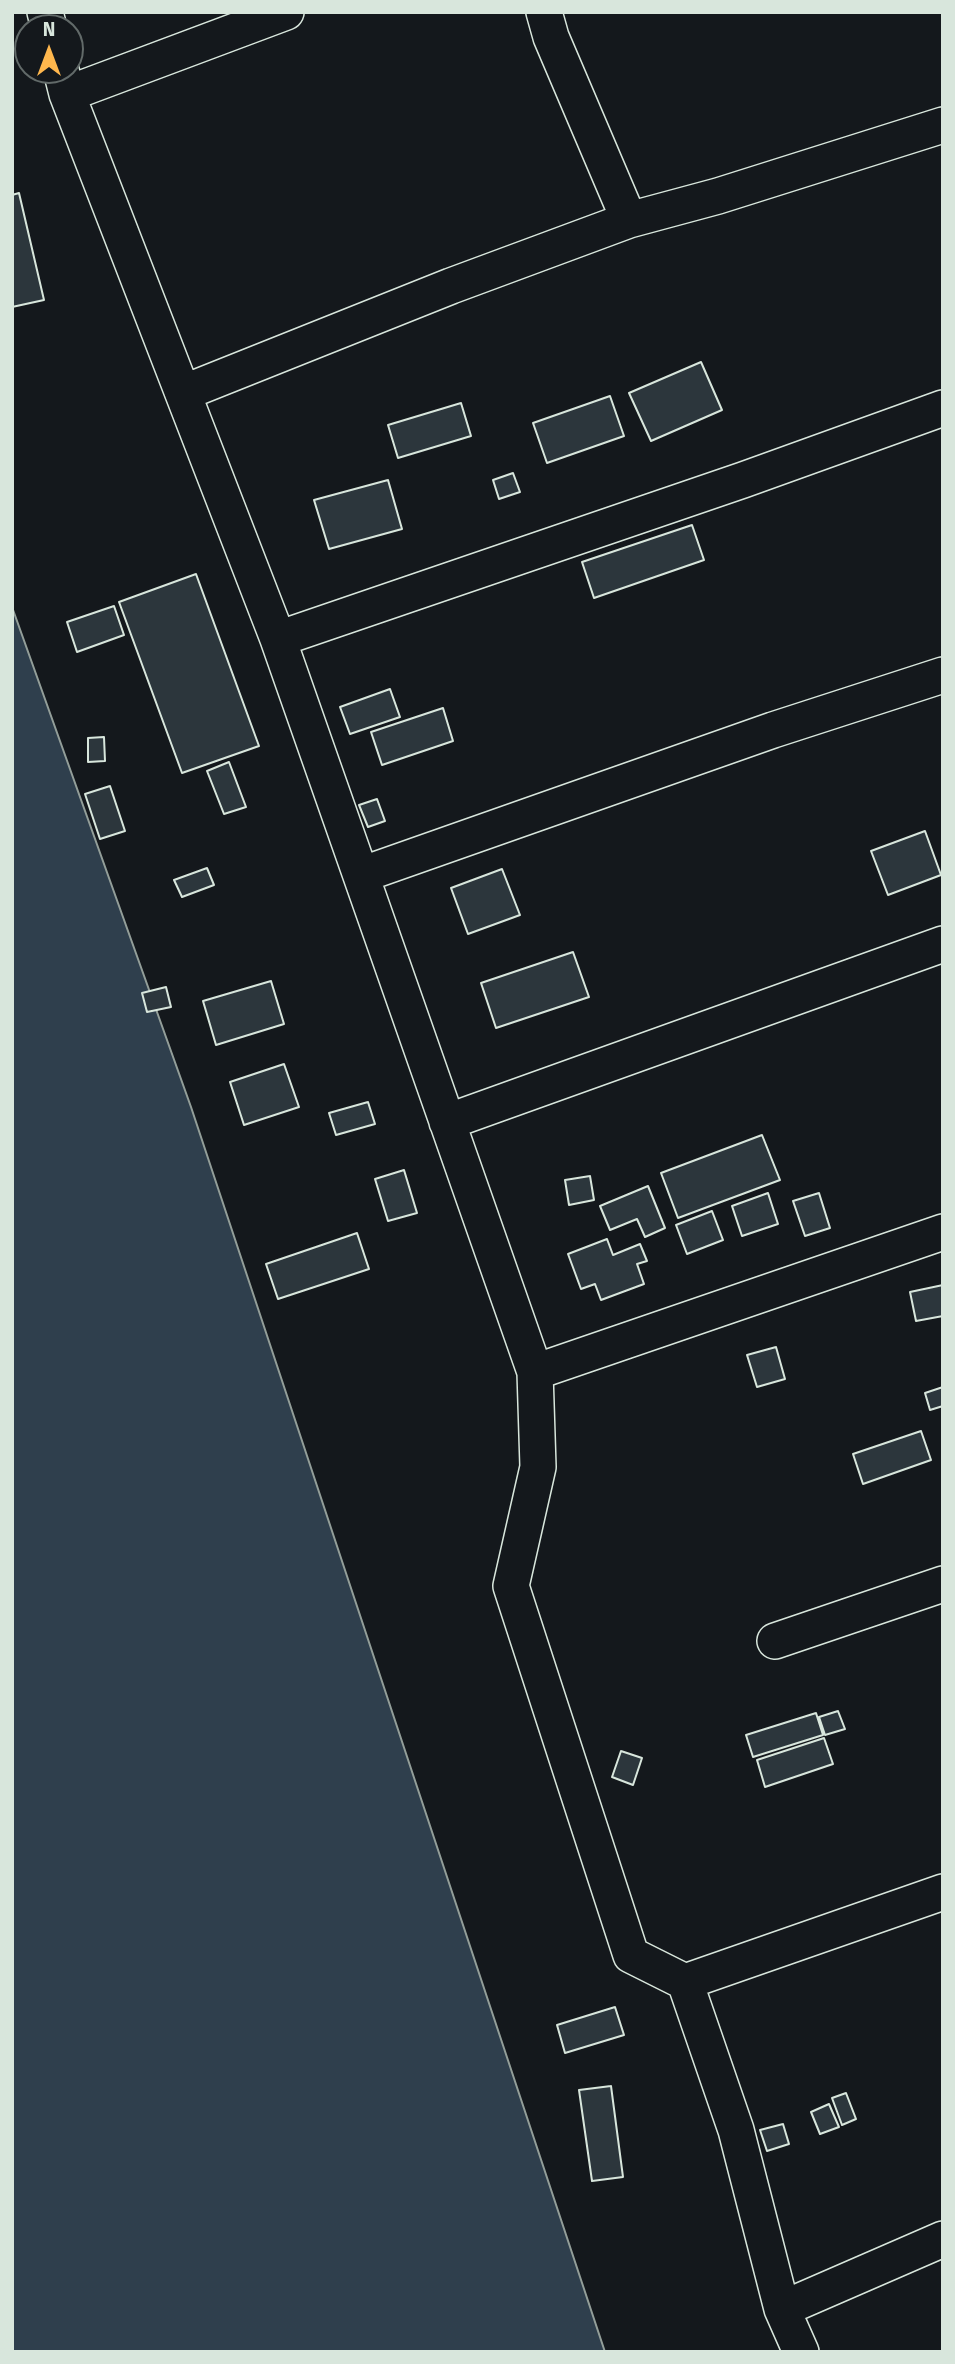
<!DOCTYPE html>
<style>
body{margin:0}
#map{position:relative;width:955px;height:2364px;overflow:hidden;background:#14181c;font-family:"Fira Sans",sans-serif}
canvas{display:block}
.frame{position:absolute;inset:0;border:14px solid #d8e6dc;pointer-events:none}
.north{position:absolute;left:14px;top:14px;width:70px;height:70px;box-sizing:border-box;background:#14181c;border:2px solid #626a69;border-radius:50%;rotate:0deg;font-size:19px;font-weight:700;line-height:28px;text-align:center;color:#d8e6dc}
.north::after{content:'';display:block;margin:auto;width:24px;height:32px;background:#ffb74d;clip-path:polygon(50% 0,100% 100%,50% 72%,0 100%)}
</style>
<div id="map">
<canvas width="955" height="2364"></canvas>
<div class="frame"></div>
<div class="north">N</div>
</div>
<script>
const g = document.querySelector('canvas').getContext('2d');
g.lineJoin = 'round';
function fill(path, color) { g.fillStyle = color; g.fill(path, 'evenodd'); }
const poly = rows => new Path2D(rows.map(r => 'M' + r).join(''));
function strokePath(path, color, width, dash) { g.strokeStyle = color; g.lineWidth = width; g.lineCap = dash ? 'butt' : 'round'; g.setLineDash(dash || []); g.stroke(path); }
const water = poly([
 [12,607,191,1107,605,2352,12,2352,12,607]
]);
fill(water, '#2f3f4d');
strokePath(water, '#939e99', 2);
const building = poly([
 [19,193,44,300,12,307,12,195,19,193],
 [701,362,722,410,651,441,629,393,701,362],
 [610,396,624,436,547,463,533,423,610,396],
 [461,403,471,436,398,458,388,425,461,403],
 [513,473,520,492,499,499,493,480,513,473],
 [388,480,402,529,329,549,314,500,388,480],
 [692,525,704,560,594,598,582,562,692,525],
 [196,574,259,746,182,773,119,602,196,574],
 [114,606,124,635,77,652,67,622,114,606],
 [390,689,400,717,350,734,340,707,390,689],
 [443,708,453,741,382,765,371,732,443,708],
 [104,737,105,761,88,762,88,738,104,737],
 [229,762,246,807,224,814,207,771,229,762],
 [110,786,125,831,100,839,85,794,110,786],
 [377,799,385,821,368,827,359,805,377,799],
 [925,831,941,875,888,895,871,851,925,831],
 [207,868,214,885,182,897,174,880,207,868],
 [502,869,520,915,468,934,451,888,502,869],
 [573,952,589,997,496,1028,481,983,573,952],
 [271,981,284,1024,216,1045,203,1001,271,981],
 [166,987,171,1007,147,1012,142,993,166,987],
 [284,1064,299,1107,244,1125,230,1082,284,1064],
 [368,1102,375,1124,336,1135,329,1113,368,1102],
 [762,1135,780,1180,678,1218,661,1173,762,1135],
 [404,1170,417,1213,388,1221,375,1179,404,1170],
 [590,1176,594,1200,569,1205,565,1180,590,1176],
 [648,1186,665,1228,645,1237,637,1219,610,1230,600,1206,648,1186],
 [768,1193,778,1224,742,1236,732,1206,768,1193],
 [819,1193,830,1228,805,1236,793,1201,819,1193],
 [712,1211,723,1240,687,1254,676,1225,712,1211],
 [357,1233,369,1269,278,1299,266,1264,357,1233],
 [607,1239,613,1255,640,1244,647,1261,637,1264,644,1284,601,1300,595,1284,581,1289,568,1254,607,1239],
 [943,1285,943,1316,916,1321,910,1292,943,1285],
 [776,1347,785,1379,757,1387,747,1355,776,1347],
 [943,1387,943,1406,930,1410,925,1393,943,1387],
 [921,1431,931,1460,863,1484,853,1454,921,1431],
 [838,1711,845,1729,825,1735,819,1717,838,1711],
 [816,1713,823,1735,753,1757,746,1735,816,1713],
 [824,1738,833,1764,765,1787,757,1760,824,1738],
 [621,1751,642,1758,633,1785,612,1777,621,1751],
 [615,2007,624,2035,565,2053,557,2025,615,2007],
 [611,2086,623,2177,592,2181,579,2090,611,2086],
 [846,2093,856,2119,842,2125,832,2098,846,2093],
 [829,2104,839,2127,820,2134,811,2112,829,2104],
 [783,2124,789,2144,767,2151,760,2130,783,2124]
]);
fill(building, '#2c363c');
strokePath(building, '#d8e6dc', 2);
const street = poly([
 [45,12,49,28],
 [544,12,551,37,629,220],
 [61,70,67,94,278,639,535,1372,943,1232],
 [67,94,286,12],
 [183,393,451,286,629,220,718,196,943,125],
 [278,639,743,480,943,408],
 [361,875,773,730,943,675],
 [447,1122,943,944],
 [535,1372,538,1467,511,1586,631,1955,685,1982,736,2130,782,2309,801,2352],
 [775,1641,943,1584],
 [685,1982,943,1892],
 [782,2309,943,2239]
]);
strokePath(street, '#d8e6dc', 38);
strokePath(street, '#14181c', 35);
</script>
